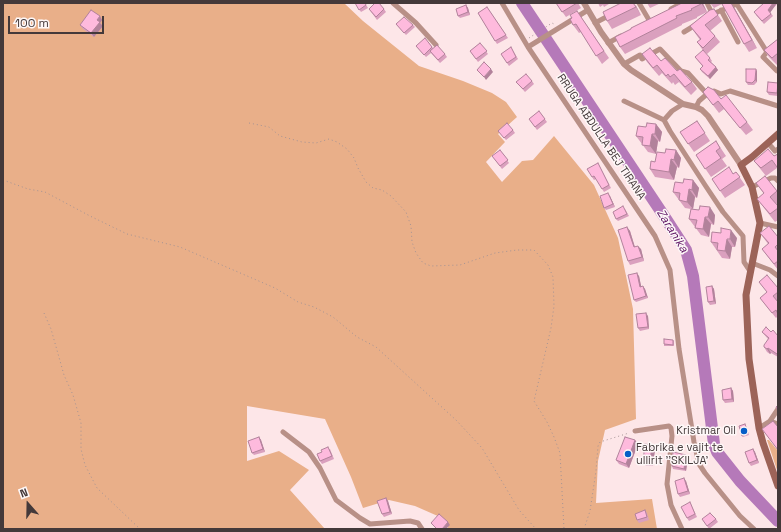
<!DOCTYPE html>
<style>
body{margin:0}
#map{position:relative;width:781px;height:532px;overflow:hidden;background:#fde6e8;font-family:"Space Grotesk",sans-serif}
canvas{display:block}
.frame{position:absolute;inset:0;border:4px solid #44393a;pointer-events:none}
.north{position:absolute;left:8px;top:484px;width:40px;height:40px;-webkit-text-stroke:3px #fef8f8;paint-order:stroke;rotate:340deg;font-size:11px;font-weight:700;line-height:16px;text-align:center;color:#44393a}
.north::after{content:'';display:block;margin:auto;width:14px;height:18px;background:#44393a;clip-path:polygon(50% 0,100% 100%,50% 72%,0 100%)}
.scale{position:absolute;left:8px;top:16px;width:96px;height:18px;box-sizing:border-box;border:2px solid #44393a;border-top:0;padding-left:5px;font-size:12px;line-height:14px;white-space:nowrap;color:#44393a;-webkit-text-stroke:3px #fef8f8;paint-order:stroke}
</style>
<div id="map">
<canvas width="781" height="532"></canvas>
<div class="frame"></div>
<div class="north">N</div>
<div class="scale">100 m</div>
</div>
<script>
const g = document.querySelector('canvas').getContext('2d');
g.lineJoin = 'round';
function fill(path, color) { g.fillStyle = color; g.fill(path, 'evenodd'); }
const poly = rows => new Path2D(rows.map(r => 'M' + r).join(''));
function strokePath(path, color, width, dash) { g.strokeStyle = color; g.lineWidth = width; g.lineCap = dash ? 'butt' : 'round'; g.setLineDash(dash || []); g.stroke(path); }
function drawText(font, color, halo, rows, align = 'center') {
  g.font = font + ' "Space Grotesk",sans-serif'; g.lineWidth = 3; g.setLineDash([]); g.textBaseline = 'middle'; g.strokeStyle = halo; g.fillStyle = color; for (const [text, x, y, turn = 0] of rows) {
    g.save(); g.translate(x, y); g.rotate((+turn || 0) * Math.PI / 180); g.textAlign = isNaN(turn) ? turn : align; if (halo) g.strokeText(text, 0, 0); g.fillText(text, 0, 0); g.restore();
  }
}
fill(poly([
 [3,3,344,3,363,21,419,66,463,81,492,93,506,102,517,117,498,134,505,142,486,162,502,182,522,161,533,160,554,136,594,185,618,238,633,309,636,419,605,430,598,461,596,503,652,499,657,529,449,529,440,517,415,506,389,500,363,508,351,477,325,419,247,406,247,461,279,451,309,470,290,490,325,529,3,529],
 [767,440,769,440,778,451,778,473]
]), '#e9af89');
strokePath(poly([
 [522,3,666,219,686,250,693,276,714,444,717,452,740,481,778,521]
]), '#b579b9', 12);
strokePath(poly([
 [529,38,552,23,554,24],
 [249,123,269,127,280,136,302,142,316,143,329,139,337,142,347,149,354,158,358,168,366,182,373,188,382,190,391,196,406,212,411,226,412,242,416,253,423,263,431,266,460,265,495,253,517,250,534,250,548,265,553,277,554,306,551,328,534,401,547,422,554,437,560,453,564,529],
 [3,180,28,189,45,192,90,216,127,234,180,247,275,288,298,302,314,307,333,317,357,337,376,347,456,420,482,448,519,510,536,529],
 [44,313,51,329,64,375,73,395,81,423,81,449,85,465,97,488,140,529],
 [584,529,590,511,596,471,598,446,600,442,629,433]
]), '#a49394', 1, [1, 3]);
strokePath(poly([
 [393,3,416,23,436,45],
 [502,3,528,47,655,236,670,270,679,349,694,442,699,464,705,473,740,516,754,529],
 [639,3,649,20],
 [707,3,712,13],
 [736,3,767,52,763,57,777,71,778,71],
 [671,9,682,3],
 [721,10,738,42],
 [710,15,737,4],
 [595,23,610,15],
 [684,32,697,24],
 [608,43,621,36],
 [528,47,588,10],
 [624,64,640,55,642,59,660,49,681,71,688,73,707,94,714,91,721,94,730,91,778,106],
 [624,101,664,120],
 [683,104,672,111,664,120,670,131,705,185,723,212,743,236,744,262,750,271],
 [696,107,699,101,707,94],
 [768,143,775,151,778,149],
 [752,187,771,178,775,178,778,181],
 [760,223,778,227],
 [752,263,770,270,778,276],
 [770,421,778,424],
 [759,428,770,421,778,409],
 [635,431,669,426,671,428,672,436,667,484,671,505,682,529],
 [283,432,309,452,320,468,336,500,360,518,370,524,410,521,418,523,422,529]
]), '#b89087', 5);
strokePath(poly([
 [584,3,601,32,624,64,631,70,683,104,696,107,702,110,708,116,741,165]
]), '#b89087', 6);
strokePath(poly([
 [778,134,752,157,741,165,752,187,760,223,746,295,749,359,759,428,763,443,778,486]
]), '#9c6358', 7);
fill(poly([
 [355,3,365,3,368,8,361,12],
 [556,3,578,3,581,8,566,17],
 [598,3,608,3,609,4,604,7,603,5,600,7],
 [647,3,661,3,650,8],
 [703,3,707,12,697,17,697,18,682,24,682,25,625,54,620,47,615,37],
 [710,3,731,3,735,9,757,48,749,52,744,44,722,4,714,8],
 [764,3,778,3,770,12,773,16,764,24,756,15],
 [466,5,468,8,470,15,460,18,458,16],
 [636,6,641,15,612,29,607,21],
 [487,7,508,38,497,44,478,13],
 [369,9,384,9,386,12,377,20],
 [714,9,722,21,710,31,715,36,720,42,707,54,702,49,697,42,700,40,690,26],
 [577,11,609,58,602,64,581,32,579,33,573,25,572,18],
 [100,16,102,20,100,23,103,26,94,37,83,29,80,25],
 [396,24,413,25,415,27,406,35],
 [425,38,433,48,445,54,447,57,440,63,431,53,426,57,416,46],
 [778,39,778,64,777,65,769,57,764,50],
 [480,43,488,54,478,62,470,51],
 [511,47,518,59,509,66,501,54],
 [642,54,661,61,677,71,692,82,697,89,691,95,679,82,675,85,673,82,672,84,662,73,659,76,647,62],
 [695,57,710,58,712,61,711,62,718,70,710,79,702,72,700,69,703,67],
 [757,71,757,82,754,85,748,85,746,82],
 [532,81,534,84,525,92,516,82],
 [778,83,778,96,769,95,767,92],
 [703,92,721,99,747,122,753,130,746,135,724,109,719,113],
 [539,111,547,122,537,130,529,119],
 [697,121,710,141,694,152,680,132],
 [656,124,662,132,660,142,658,141,656,154,648,152,636,136,646,127],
 [513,130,515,133,506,140,498,131],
 [716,141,726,156,722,159,727,166,711,177,696,155],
 [500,150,509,163,502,169,492,156],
 [676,150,681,158,679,168,677,167,674,180,655,177,650,169,655,162,665,153],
 [778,154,778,169,777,168,766,176,754,161,774,156],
 [598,163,611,188,604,192,596,179,594,180,592,177],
 [736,172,745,185,725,198,712,179,733,174],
 [765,176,778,192,778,203,776,204,778,206,778,220,775,222,757,199,764,194,756,183],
 [693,180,699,188,697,198,695,197,693,209,715,215,714,225,711,224,709,237,701,235,689,219,691,209,685,208,673,192,683,183],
 [610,196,615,207,606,210,604,208],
 [625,209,629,216,618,221,616,219],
 [627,227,630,231,635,247,641,249,644,261,630,265,628,261],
 [760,233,778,237,778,270,762,249,768,244],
 [737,238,735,247,732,247,730,259,722,258,711,242],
 [639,276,641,287,645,289,648,298,636,302,634,300],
 [759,282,778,288,778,299,777,300,778,302,778,316,776,318,760,298,767,292],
 [712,286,714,289,716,304,710,305,708,302],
 [648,316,649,329,640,331,638,328],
 [762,332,771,332,778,336,778,357,771,353,770,354,767,352,764,347,768,339],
 [673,340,674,341,674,346,664,346,664,344],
 [731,388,733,391,734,402,725,403,723,400],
 [745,424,749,435,743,437,742,436],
 [778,427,778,450,762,429],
 [259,437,261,440,265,452,254,455,252,453],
 [635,440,638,444,629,468,619,464,616,460],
 [652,445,655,449,653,466,646,466,643,462],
 [330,449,334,459,322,464,320,461,322,452],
 [753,449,755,452,759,463,751,466,749,463],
 [688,458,686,471,673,469,672,466],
 [686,481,690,494,680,497,678,494],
 [386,498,388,501,392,514,384,517,382,514],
 [690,502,697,517,689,521,687,518],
 [645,510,647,513,649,520,639,523,637,520],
 [702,519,716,519,718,522,709,529]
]), '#daa0be');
fill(poly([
 [633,3,636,6,641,15,636,7],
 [701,3,703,4,707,12],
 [731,3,735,9,757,48,752,40],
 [773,3,777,3,770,13,768,10],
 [466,5,468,8,470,15,468,12],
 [100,16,102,20,100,23,103,26,94,37,91,33,97,20],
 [716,67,718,70,710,79,708,76],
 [491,69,493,72,486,80,484,77],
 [756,69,757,71,757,82,755,80],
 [778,83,778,95,777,93],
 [656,124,662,132,660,142,655,134],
 [652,134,658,141,656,154,650,146],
 [676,150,681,158,679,168,674,160],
 [671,159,677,167,674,180,669,172],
 [693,180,699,188,697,198,692,190],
 [689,189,695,197,693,209,687,202],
 [608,193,610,196,615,207,613,204],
 [710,207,715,215,714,225,708,217],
 [705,217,711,224,709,237,703,229],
 [627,227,630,231,636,251,634,247],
 [731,230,737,238,735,247,730,239],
 [727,239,732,247,730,259,725,251],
 [638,246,641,249,644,261,642,257],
 [637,273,639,276,642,290,640,287],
 [643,286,645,289,648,298,646,296],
 [712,286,714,289,716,304,714,301],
 [646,313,648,316,649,329,648,327],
 [768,348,771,353,770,354,767,349],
 [731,388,733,391,734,402,732,399],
 [259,437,261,440,265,452,263,449],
 [635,440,638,444,629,468,626,464],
 [652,445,655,449,653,466,650,462],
 [753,449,755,452,759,463,757,460],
 [686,455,688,458,686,471,684,469],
 [684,478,686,481,690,494,688,491],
 [386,498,388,501,392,514,390,512],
 [448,522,450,525,446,529,442,529]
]), '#b2829b');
const building = poly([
 [355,3,365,3,366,5,359,10,355,3],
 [375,3,379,3,384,9,376,17,369,9,375,3],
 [556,3,577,3,562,12,556,3],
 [621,3,633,3,636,7,607,21,603,12,621,3],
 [682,3,701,3,701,4,691,9,692,10,676,16,677,18,620,47,615,37,631,29,631,28,682,3],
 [724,3,731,3,752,40,744,44,722,4,724,3],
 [764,3,773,3,768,10,771,14,762,21,754,12,764,3],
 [466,5,468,12,458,16,456,9,466,5],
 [487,7,506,35,495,41,478,13,487,7],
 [714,9,718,15,705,25,715,36,703,48,697,42,701,39,690,26,710,10,714,9],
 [91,10,100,16,97,20,100,22,91,33,80,25,91,10],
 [577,11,604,51,596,56,576,24,573,25,570,19,572,18,570,15,577,11],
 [404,17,413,25,404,33,396,24,404,17],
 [425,38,432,47,424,55,416,46,425,38],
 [778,39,778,53,772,58,764,50,778,39],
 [480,43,487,51,476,59,470,51,480,43],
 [437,45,445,54,438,60,430,51,437,45],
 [511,47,516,57,507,63,501,54,511,47],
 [650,48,661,61,665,58,677,71,680,69,692,82,685,87,674,74,670,77,668,74,666,76,657,65,653,68,642,54,650,48],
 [703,50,710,58,708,60,716,67,708,76,700,69,703,66,695,57,703,50],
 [484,62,491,69,484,77,477,70,484,62],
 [746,69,756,69,755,80,752,83,746,82,746,69],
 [526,74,532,81,523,89,516,82,526,74],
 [768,82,778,83,777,93,767,92,768,82],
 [708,87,714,90,721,99,726,95,747,122,740,128,718,101,713,105,703,92,708,87],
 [539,111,545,119,535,127,529,119,539,111],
 [697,121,705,133,688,144,680,132,697,121],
 [507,123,513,130,504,138,498,131,507,123],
 [647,123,656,124,655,134,652,134,650,146,642,145,643,137,636,136,638,126,646,127,647,123],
 [716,141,720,148,716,151,721,158,705,169,696,155,716,141],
 [666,149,676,150,674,160,671,159,669,172,650,169,651,161,655,162,657,152,665,153,666,149],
 [768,149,774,156,778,154,778,166,777,167,772,160,761,168,754,161,768,149],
 [500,150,508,160,500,166,492,156,500,150],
 [598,163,609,185,602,189,594,176,592,177,587,169,598,163],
 [729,167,733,174,736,172,740,177,720,191,712,179,729,167],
 [765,176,777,191,770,197,778,206,778,208,770,214,757,199,764,193,756,183,765,176],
 [684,179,693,180,692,190,689,189,687,202,679,200,680,193,673,192,675,182,683,183,684,179],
 [608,193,613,204,604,208,600,196,608,193],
 [623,206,627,214,616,219,613,212,623,206],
 [700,206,710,207,708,217,705,217,703,229,695,228,697,220,689,219,691,209,699,210,700,206],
 [769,226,778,237,778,244,775,247,778,251,778,261,774,264,762,249,769,243,760,233,769,226],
 [627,227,634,247,638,246,642,257,628,261,618,230,627,227],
 [721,228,731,230,730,239,727,239,725,251,717,250,718,243,711,242,712,232,721,233,721,228],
 [637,273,640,287,643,286,646,296,634,300,628,275,637,273],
 [767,275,778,288,778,292,773,296,778,302,778,314,776,310,772,313,760,298,767,292,759,282,767,275],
 [712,286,714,301,708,302,706,287,712,286],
 [646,313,648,327,638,328,636,314,646,313],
 [766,327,771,332,773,330,778,336,778,354,777,354,768,348,767,349,764,347,764,345,769,338,762,332,766,327],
 [664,339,673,340,673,345,664,344,664,339],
 [731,388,732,399,723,400,722,390,731,388],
 [778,405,778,411,776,407,778,405],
 [773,421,778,427,778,450,762,429,773,421],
 [745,424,748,433,742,436,739,426,745,424],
 [259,437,263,449,252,453,248,441,259,437],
 [625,437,635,440,626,464,616,460,625,437],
 [645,444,652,445,650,462,643,462,645,444],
 [328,447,332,456,320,461,317,454,322,452,321,450,328,447],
 [753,449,757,460,749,463,745,452,753,449],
 [673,452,686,455,684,469,672,466,673,452],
 [684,478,688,491,678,494,675,481,684,478],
 [386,498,390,512,382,514,377,501,386,498],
 [690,502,695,514,687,518,681,507,690,502],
 [645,510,647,517,637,520,635,514,645,510],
 [710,513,716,519,707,526,702,519,710,513],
 [439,514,448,522,442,529,437,529,431,523,439,514]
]);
fill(building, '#febadd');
strokePath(building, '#b2829b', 1);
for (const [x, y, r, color] of [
 [744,431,4,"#055ec7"],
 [628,454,4,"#055ec7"]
]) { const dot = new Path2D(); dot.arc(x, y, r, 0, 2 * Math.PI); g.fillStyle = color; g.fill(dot); strokePath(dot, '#fef8f8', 1.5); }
drawText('11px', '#44393a', '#fef8f8', [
 ["RRUGA ABDULLA BEJ TIRANA",601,137,56]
]);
drawText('11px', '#44393a', '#fef8f8', [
 ["Kristmar Oil",736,431],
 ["Fabrika e vajit te",636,448,"left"],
 ["ullirit ''SKILJA'",636,461,"left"]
], 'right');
drawText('italic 12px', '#5e1464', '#fef8f8', [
 ["Zaranika",672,231,58]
]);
</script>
